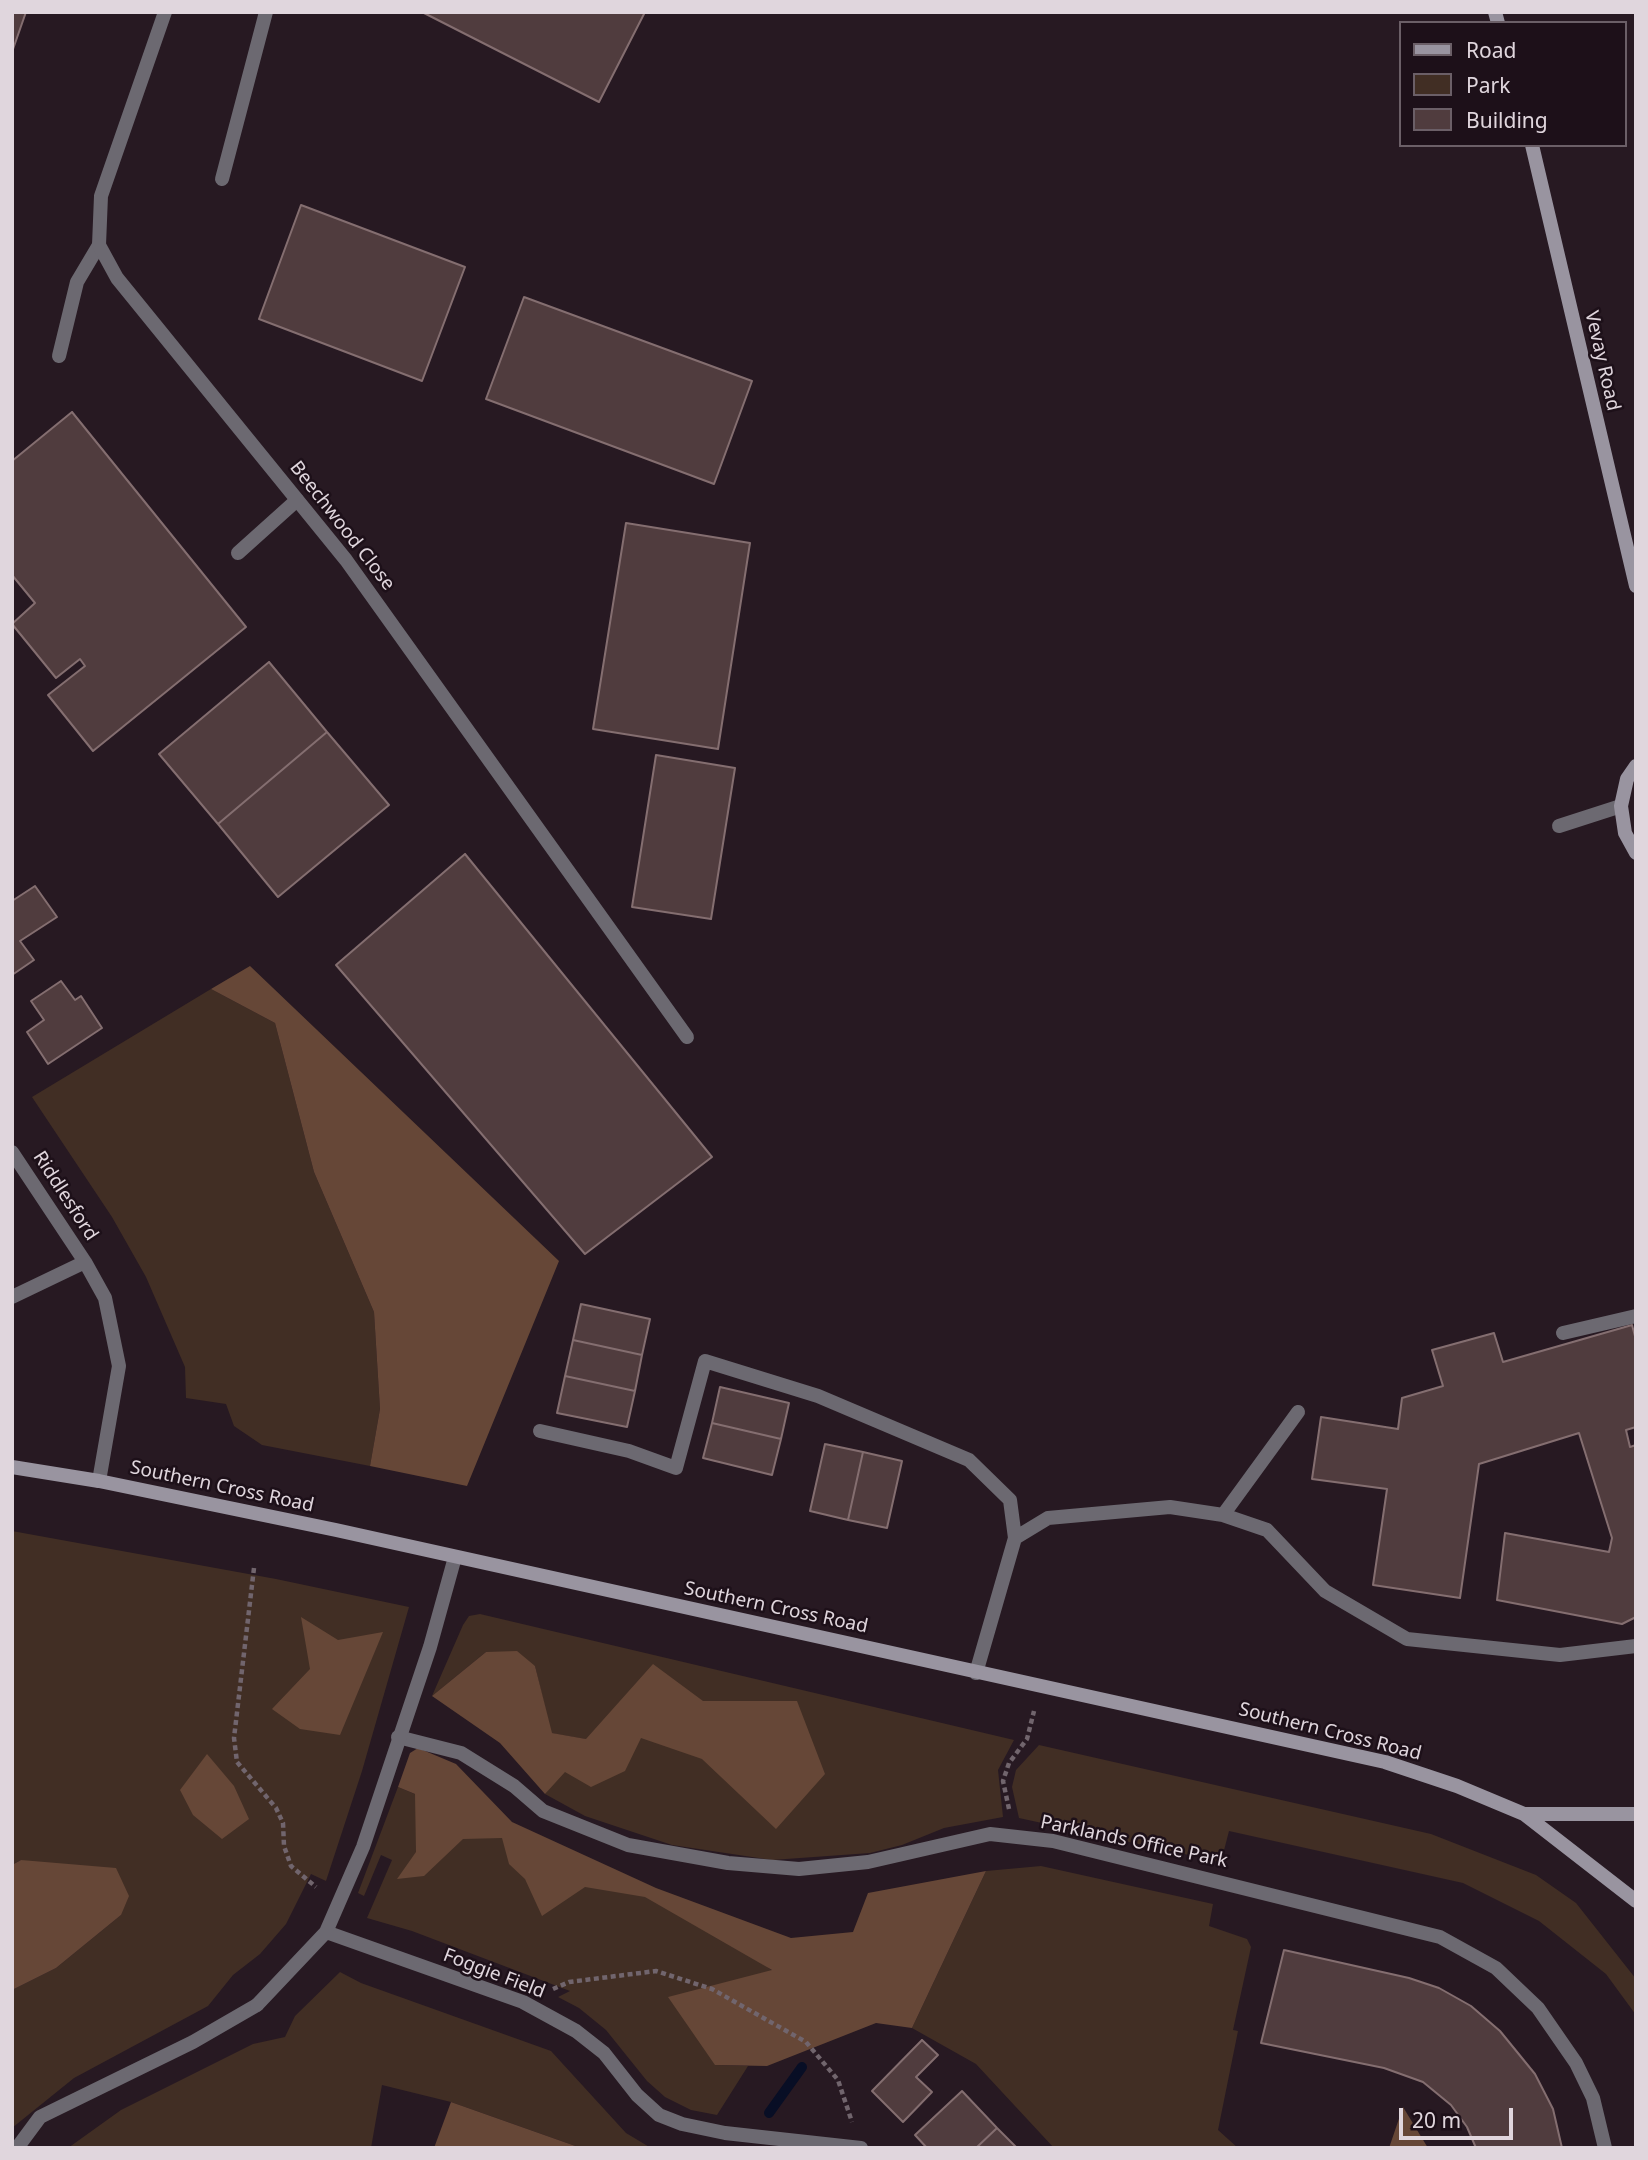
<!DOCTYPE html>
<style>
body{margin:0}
#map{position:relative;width:1648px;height:2160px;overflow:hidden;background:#271922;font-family:"Noto Sans",sans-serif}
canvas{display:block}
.frame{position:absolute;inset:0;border:14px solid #e0d6dd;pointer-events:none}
.legend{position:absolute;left:1399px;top:21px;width:228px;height:126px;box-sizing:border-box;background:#1d1019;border:2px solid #6b5f67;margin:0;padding:9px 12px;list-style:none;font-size:21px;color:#e0d6dd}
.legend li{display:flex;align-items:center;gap:14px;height:35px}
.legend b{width:35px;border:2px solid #6b5f67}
.scale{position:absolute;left:1399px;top:2108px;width:114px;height:32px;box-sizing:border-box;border:4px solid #e0d6dd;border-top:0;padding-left:9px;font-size:21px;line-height:24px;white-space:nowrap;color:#e0d6dd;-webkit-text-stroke:5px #1d1019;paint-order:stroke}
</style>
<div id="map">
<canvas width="1648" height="2160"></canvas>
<div class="frame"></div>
<ul class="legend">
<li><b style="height:9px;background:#9994a0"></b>Road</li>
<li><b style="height:19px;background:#412e24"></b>Park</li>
<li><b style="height:19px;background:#503c3e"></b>Building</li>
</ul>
<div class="scale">20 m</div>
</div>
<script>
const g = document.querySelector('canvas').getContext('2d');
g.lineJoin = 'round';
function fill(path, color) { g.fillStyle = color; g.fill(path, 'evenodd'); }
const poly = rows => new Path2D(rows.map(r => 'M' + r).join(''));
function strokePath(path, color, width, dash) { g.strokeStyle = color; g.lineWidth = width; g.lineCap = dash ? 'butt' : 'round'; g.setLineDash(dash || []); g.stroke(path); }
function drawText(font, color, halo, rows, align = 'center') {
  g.font = font + ' "Noto Sans",sans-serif'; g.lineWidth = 5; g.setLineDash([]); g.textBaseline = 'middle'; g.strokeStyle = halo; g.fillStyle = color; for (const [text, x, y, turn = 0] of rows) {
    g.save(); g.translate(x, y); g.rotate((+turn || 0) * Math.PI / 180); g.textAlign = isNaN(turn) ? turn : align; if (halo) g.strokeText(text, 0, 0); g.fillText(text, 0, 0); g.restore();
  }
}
fill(poly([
 [211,989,275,1023,314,1172,374,1312,380,1409,370,1466,262,1445,234,1426,226,1404,186,1398,185,1367,146,1277,112,1217,32,1097],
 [12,1531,276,1579,409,1607,362,1771,326,1881,311,1874,286,1924,260,1954,233,1975,208,2006,74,2078,12,2128,12,1990,56,1968,121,1915,21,1860,12,1865],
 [480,1614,1014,1740,998,1770,1003,1817,944,1828,902,1845,870,1853,772,1860,672,1845,585,1816,545,1794,585,1739,551,1733,535,1666,486,1652,432,1696,463,1625,469,1616],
 [1039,1745,1431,1834,1536,1875,1576,1903,1636,1979,1636,2015,1606,1974,1539,1921,1463,1883,1229,1831,1221,1862,1019,1818,1012,1787,1016,1770],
 [398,1787,669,1900,773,1971,715,2065,748,2066,717,2115,691,2110,665,2097,647,2081,606,2030,579,2008,558,1997,570,1991,412,1931,367,1918,392,1860,381,1855,364,1896,358,1893],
 [1041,1866,1213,1904,1209,1926,1247,1939,1251,1947,1233,2030,1238,2031,1218,2130,1238,2148,1054,2148,976,2064,912,2028,986,1871],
 [340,1972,361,1983,551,2051,626,2133,651,2148,581,2148,451,2102,382,2085,371,2148,68,2148,121,2110,253,2044,285,2037,295,2016]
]), '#412e24');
fill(poly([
 [250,966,559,1261,467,1486,370,1466,380,1409,374,1312,314,1172,275,1023,211,989],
 [301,1617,338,1640,383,1632,340,1735,300,1729,272,1709,310,1669],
 [517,1651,535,1666,552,1733,586,1739,653,1664,703,1701,797,1701,825,1774,776,1829,702,1759,641,1738,625,1771,591,1787,565,1772,545,1794,500,1743,432,1696,486,1652],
 [418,1748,456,1764,512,1822,656,1888,791,1938,853,1932,868,1893,986,1871,912,2028,876,2023,767,2066,715,2065,668,1997,772,1970,645,1897,585,1887,542,1916,525,1879,509,1864,502,1838,463,1839,424,1876,397,1879,416,1852,415,1794,398,1787,410,1753],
 [207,1754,234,1786,249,1819,222,1839,193,1815,180,1790],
 [21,1860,116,1868,129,1896,121,1915,56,1968,12,1990,12,1865],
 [451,2102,581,2148,434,2148],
 [1403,2107,1428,2148,1389,2148]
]), '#664737');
strokePath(poly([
 [769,2113,802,2067]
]), '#080e25', 10);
const building = poly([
 [12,12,26,12,12,52,12,12],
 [422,12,645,12,599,102,422,12],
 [301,205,465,267,422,381,259,319,301,205],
 [524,297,752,381,714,484,486,399,524,297],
 [72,412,246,627,93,751,48,695,85,666,80,659,56,678,12,624,35,603,12,575,12,461,72,412],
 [626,523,750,543,718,749,593,729,626,523],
 [269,662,327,732,218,824,159,754,269,662],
 [327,732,389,805,278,897,218,824,327,732],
 [656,755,735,768,711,919,632,907,656,755],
 [465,854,712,1157,585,1254,336,965,465,854],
 [35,886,57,917,20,941,34,960,12,975,12,901,35,886],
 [61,981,75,1000,81,996,102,1028,48,1064,27,1032,44,1020,31,1001,61,981],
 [581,1304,650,1319,642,1355,573,1340,581,1304],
 [1632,1325,1636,1340,1636,1427,1626,1430,1630,1447,1636,1445,1636,1617,1622,1624,1497,1600,1505,1533,1609,1552,1612,1538,1579,1433,1479,1464,1460,1598,1373,1585,1387,1489,1312,1479,1321,1417,1398,1429,1402,1398,1443,1386,1432,1350,1494,1333,1503,1362,1632,1325],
 [573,1340,642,1355,635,1391,565,1376,573,1340],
 [565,1376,635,1391,627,1427,557,1413,565,1376],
 [720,1387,789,1403,781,1439,712,1423,720,1387],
 [712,1423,781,1439,772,1475,703,1458,712,1423],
 [825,1444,863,1452,848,1520,810,1511,825,1444],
 [863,1452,902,1461,887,1528,848,1520,863,1452],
 [1284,1950,1409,1978,1439,1988,1471,2006,1500,2031,1535,2074,1553,2109,1562,2148,1476,2148,1467,2127,1451,2105,1423,2082,1384,2068,1261,2043,1284,1950],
 [922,2040,938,2055,916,2077,932,2092,903,2122,872,2091,922,2040],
 [962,2091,997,2128,976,2148,927,2148,915,2135,962,2091],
 [997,2128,1017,2148,976,2148,997,2128]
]);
fill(building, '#503c3e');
strokePath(building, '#846e70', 2);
strokePath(poly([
 [254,1568,234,1738,237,1762,276,1808,283,1823,284,1846,291,1866,316,1887],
 [1009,1809,1003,1781,1009,1763,1027,1739,1034,1711],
 [553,1989,569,1982,656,1971,712,1989,806,2042,838,2080,852,2122]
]), '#71656d', 4.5, [5, 3.5]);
strokePath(poly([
 [222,179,266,12],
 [59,356,77,282,99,245],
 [238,553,297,500],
 [1559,826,1621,806],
 [1563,1333,1636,1316],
 [540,1431,629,1451,676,1468,705,1361,818,1396,969,1460,1010,1500,1015,1538],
 [1223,1515,1298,1412],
 [976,1673,1015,1538,1048,1518,1170,1507,1223,1515,1267,1530,1325,1591,1407,1639,1560,1655,1636,1646],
 [398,1737,461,1753,514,1786,543,1811,628,1845,728,1863,799,1869,868,1862,990,1834,1053,1841,1440,1937,1496,1968,1538,2008,1576,2063,1593,2098,1605,2148],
 [17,2148,40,2117,193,2042,257,2005]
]), '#6c6971', 14);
strokePath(poly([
 [165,12,101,196,99,245,117,278,346,560,687,1037],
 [12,1152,85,1262,105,1298,119,1366,99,1481],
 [12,1297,85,1262],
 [326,1932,523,2002,576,2031,604,2053,637,2095,659,2115,682,2124,725,2133,861,2148],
 [257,2005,326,1932,363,1847,430,1647,455,1557]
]), '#6c6971', 14);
strokePath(poly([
 [1495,12,1498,23],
 [1532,145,1636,586],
 [1636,766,1627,779,1621,806,1625,833,1636,853],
 [12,1467,99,1481,336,1530,1385,1762,1457,1786,1524,1814,1636,1901],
 [1524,1814,1636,1814]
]), '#9994a0', 14);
drawText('19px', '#e0d6dd', '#1d1019', [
 ["Vevay Road",1602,361,77],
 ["Beechwood Close",342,526,52],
 ["Riddlesford",65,1196,57],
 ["Southern Cross Road",222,1487,12],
 ["Southern Cross Road",776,1608,12],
 ["Southern Cross Road",1330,1732,14],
 ["Parklands Office Park",1134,1842,12],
 ["Foggie Field",494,1974,21]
]);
</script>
